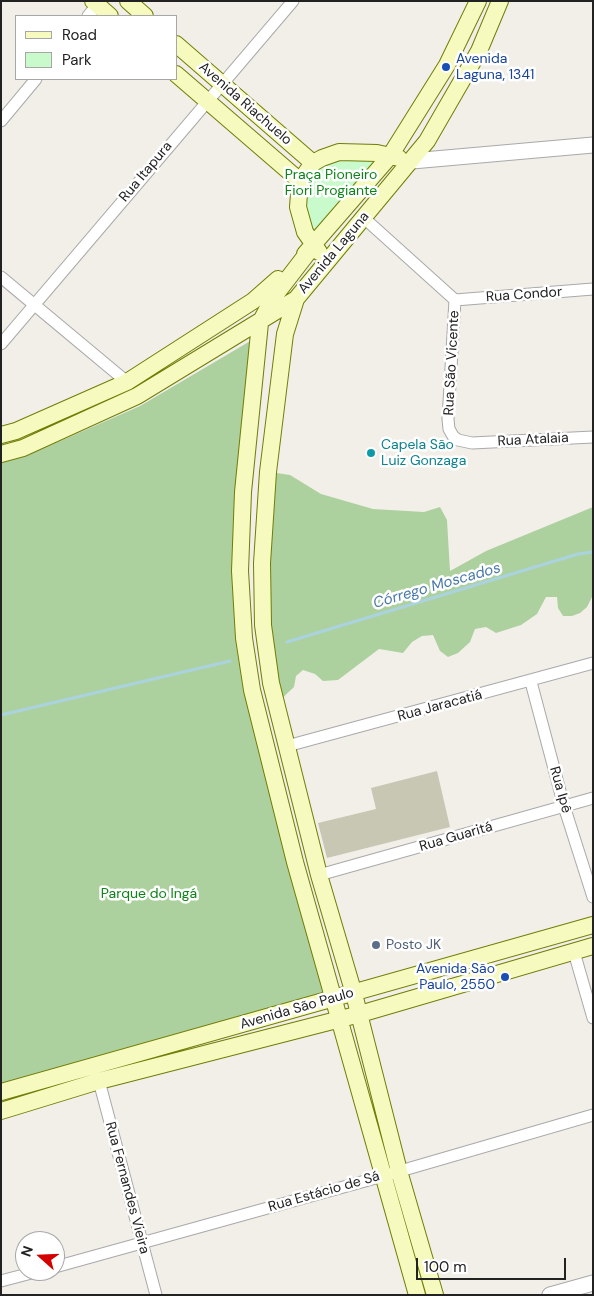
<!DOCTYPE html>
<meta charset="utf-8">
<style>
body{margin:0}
#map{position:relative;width:594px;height:1296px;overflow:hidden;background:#f2efe9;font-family:"DM Sans",sans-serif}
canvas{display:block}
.frame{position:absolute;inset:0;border:2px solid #222;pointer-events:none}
.legend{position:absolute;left:15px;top:15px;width:162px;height:65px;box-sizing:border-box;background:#fff;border:1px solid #a7a7a7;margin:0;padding:6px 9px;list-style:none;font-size:15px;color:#222}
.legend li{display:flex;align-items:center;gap:10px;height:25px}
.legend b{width:25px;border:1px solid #a7a7a7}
.north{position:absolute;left:15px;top:1231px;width:50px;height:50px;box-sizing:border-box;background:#fff;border:1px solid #a7a7a7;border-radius:50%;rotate:290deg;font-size:14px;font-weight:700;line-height:20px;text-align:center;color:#222}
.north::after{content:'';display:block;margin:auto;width:18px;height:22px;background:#d40000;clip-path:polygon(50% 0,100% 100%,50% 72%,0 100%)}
.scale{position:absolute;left:416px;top:1258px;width:150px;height:22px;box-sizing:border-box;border:2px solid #222;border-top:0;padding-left:6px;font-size:15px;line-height:18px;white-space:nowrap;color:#222;-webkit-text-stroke:4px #fff;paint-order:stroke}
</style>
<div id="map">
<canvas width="594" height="1296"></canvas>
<div class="frame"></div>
<ul class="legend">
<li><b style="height:6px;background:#f7fabf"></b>Road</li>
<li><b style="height:14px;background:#c8facc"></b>Park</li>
</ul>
<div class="north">N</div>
<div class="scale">100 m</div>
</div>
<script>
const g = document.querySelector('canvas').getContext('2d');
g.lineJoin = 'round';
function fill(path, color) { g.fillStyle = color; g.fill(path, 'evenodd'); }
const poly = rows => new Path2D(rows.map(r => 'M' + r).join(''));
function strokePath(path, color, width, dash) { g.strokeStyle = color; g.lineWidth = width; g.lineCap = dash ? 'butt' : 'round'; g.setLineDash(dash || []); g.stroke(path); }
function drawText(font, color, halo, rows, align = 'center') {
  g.font = font + ' "DM Sans",sans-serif'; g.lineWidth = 5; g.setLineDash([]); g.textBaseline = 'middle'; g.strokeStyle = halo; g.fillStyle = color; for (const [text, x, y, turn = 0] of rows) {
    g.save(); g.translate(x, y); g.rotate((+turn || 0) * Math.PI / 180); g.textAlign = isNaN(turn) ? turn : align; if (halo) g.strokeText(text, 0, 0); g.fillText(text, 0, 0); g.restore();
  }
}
fill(poly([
 [437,771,450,827,327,858,318,823,376,809,371,788]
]), '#c7c7b4');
fill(poly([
 [252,340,242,637,330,997,1,1088,1,463,26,456,140,406],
 [270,472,290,475,321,494,373,509,424,512,440,507,447,520,450,571,486,551,593,507,593,595,587,607,580,613,572,616,563,616,558,608,557,597,546,597,537,614,521,625,496,633,486,627,475,629,470,642,458,653,448,657,440,651,433,635,422,636,412,642,403,653,379,649,338,680,323,681,315,674,303,670,296,676,294,687,276,704,264,624]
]), '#add19e');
fill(poly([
 [390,156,313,246,298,207,313,163,322,158]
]), '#c8facc');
strokePath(poly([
 [287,642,578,554,593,552],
 [1,715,230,661]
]), '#aad3df', 3);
const minor = poly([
 [88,16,100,1],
 [1,121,36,79],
 [364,218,455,300],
 [1,277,127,382],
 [455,300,448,419,449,429,453,436,458,440,472,443,593,437],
 [455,300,593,289],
 [1,344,293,1],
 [531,682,564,806,593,897],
 [287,746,593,663],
 [319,875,593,798],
 [574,952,593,1018],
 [99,1081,156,1295],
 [55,1267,383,1176,593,1115],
 [1,1281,39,1271]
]);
const tertiary = poly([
 [412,161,593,145],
 [550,1295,593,1283]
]);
const secondary = poly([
 [93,1,110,16],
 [128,1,145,16],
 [176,44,313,163],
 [176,74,300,181],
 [313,246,273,298,260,323,243,492,240,571,244,638,252,690,295,862,417,1295],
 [319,252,305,232,298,207,300,181,313,163,322,158,339,152,377,153,399,158],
 [305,254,390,156,447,65,478,1],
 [296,299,285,334,268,472,262,563,263,625,271,683,319,875,354,994,399,1171,435,1295],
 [1,435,16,431,127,382,253,301,278,279],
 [1,454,23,448,137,396,296,299,427,141,479,51,500,1],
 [1,1092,593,925],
 [1,1111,99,1081,360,1014,593,946]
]);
strokePath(minor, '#a9a9a9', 13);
strokePath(tertiary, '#a9a9a9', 17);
strokePath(secondary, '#707d05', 18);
strokePath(minor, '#fff', 11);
strokePath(tertiary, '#fff', 15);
strokePath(secondary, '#f7fabf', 16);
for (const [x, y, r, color] of [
 [446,67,5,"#1a4fb4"],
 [371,453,5,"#0f9aa8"],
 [376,945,5,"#5c6f8a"],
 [505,977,5,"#1a4fb4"]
]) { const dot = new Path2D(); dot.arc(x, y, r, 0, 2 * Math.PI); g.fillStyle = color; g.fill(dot); strokePath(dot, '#fff', 2); }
drawText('14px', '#164399', '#fff', [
 ["Avenida",456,59],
 ["Laguna, 1341",456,75],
 ["Avenida São",495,969,"right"],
 ["Paulo, 2550",495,985,"right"]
], 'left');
drawText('14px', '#222', '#fff', [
 ["Avenida Riachuelo",245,104,41],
 ["Rua Itapura",146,172,-50],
 ["Avenida Laguna",334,253,-50],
 ["Rua Condor",524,295,-4],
 ["Rua São Vicente",452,363,-87],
 ["Rua Atalaia",533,440,-3],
 ["Rua Jaracatiá",440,706,-15],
 ["Rua Ipê",560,790,74],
 ["Rua Guaritá",456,837,-16],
 ["Avenida São Paulo",297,1009,-16],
 ["Rua Fernandes Vieira",127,1188,75],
 ["Rua Estácio de Sá",324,1192,-16]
]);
drawText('14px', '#0c8416', '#fff', [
 ["Praça Pioneiro",331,175],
 ["Fiori Progiante",331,191],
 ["Parque do Ingá",149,894]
]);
drawText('14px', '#0d838f', '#fff', [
 ["Capela São",381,445],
 ["Luiz Gonzaga",381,461]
], 'left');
drawText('14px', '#4e5e75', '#fff', [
 ["Posto JK",386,945]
], 'left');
drawText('italic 15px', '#4a7aab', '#fff', [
 ["Córrego Moscados",437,586,-16]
]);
</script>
